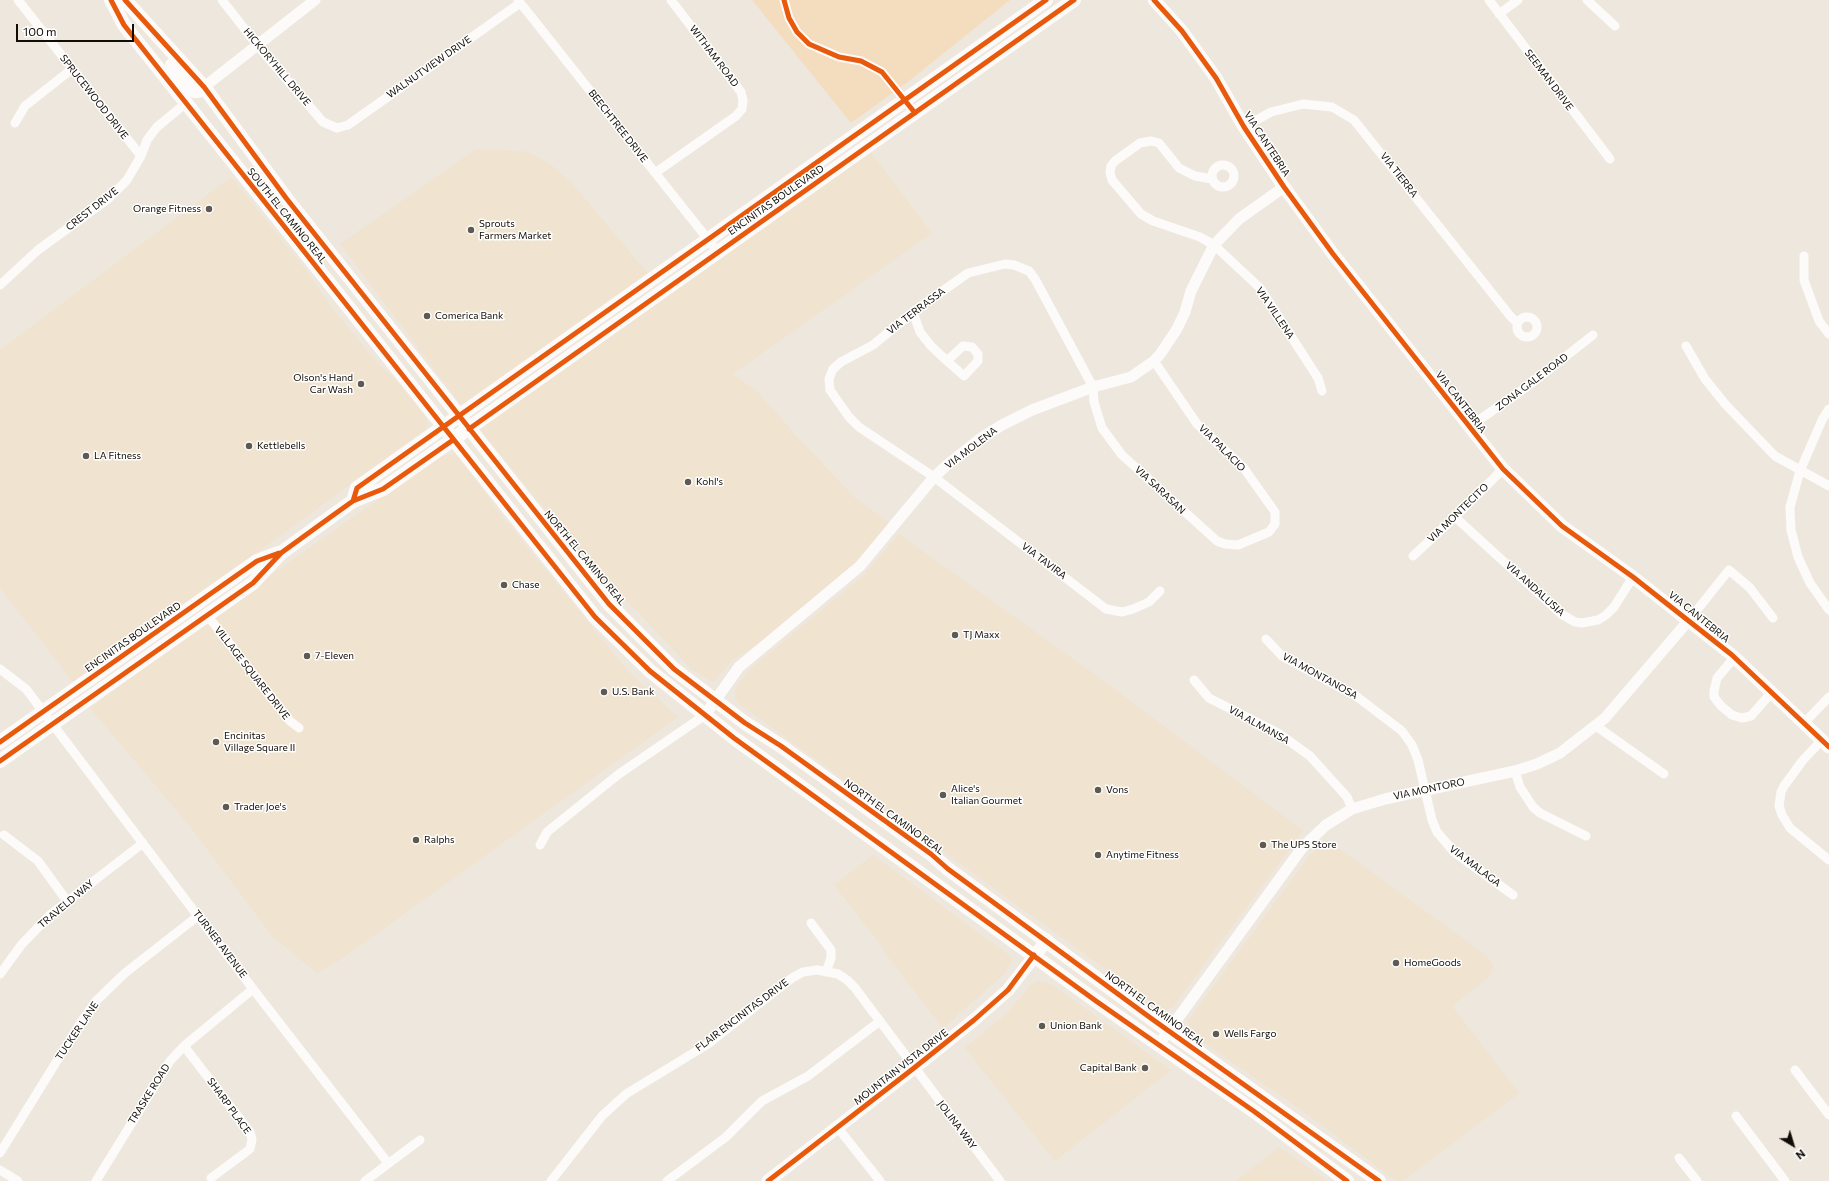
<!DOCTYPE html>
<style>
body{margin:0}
#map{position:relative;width:1829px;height:1181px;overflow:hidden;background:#eee7dd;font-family:Commissioner,sans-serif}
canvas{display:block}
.north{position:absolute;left:1773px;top:1125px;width:40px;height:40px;-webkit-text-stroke:3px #fff;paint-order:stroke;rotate:142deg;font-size:11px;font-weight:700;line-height:16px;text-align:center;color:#100c06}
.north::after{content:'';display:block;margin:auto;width:14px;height:18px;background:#100c06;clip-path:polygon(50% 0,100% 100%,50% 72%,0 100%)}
.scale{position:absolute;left:16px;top:24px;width:118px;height:18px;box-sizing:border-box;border:2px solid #100c06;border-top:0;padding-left:5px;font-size:12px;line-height:14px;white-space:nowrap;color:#100c06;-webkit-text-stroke:3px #fff;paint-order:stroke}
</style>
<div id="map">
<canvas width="1829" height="1181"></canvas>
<div class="north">N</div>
<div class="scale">100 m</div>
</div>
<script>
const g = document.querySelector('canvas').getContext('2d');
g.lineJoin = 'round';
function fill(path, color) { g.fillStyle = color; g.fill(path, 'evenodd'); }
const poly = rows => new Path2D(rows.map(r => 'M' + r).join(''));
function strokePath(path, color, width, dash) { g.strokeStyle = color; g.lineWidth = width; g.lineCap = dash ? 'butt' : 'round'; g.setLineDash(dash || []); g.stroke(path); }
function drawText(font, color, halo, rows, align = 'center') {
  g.font = font + ' Commissioner,sans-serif'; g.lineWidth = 3; g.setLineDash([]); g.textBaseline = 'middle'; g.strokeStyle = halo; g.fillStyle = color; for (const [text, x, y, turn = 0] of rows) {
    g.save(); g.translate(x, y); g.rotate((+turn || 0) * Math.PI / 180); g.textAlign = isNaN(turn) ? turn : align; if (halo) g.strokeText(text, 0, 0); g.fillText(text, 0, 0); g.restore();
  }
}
fill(poly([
 [496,149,528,152,550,164,571,182,651,277,464,409,340,244,475,150],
 [869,150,932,233,733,374,759,393,791,430,854,497,891,524,850,571,775,632,733,660,713,682,691,669,637,611,613,590,582,555,479,428],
 [231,177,304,267,330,305,374,359,400,385,427,419,426,429,277,538,73,682,0,588,0,350],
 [455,453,506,521,628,671,678,717,340,960,317,973,272,936,189,825,90,708,244,594,440,456],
 [899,534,1119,692,1303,831,1172,1008,1162,1010,738,703,735,698,735,689,751,668,863,576],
 [1326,839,1487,956,1493,965,1490,976,1452,1006,1519,1093,1402,1181,1396,1181,1311,1117,1193,1035,1187,1022,1310,855],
 [873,855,1010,956,1012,962,1003,975,943,1028,884,952,885,950,834,885],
 [1038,981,1044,981,1055,987,1171,1070,1055,1161,965,1048,1007,1013,1033,983],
 [1279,1147,1327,1181,1236,1181]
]), '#f0e3d0');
fill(poly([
 [752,0,1010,0,909,81,851,123]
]), '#f3ddbe');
strokePath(poly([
 [18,0,141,156],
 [222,0,258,46,323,122,337,128,348,125,520,3],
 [518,0,718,252],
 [784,0,789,18,797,32,809,44,839,57,861,61,882,72,915,113],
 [1489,0,1610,159],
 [1587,0,1615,26],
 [1499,14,1518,0],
 [15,123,25,106,72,69],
 [1244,127,1271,112,1303,104,1332,107,1354,120,1511,317,1518,323],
 '1212 176a11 11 0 1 1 22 0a11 11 0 1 1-22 0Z',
 [655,173,736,116,742,109,743,100,741,92,671,0],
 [1212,179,1195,176,1179,168,1159,143,1151,141,1140,143,1115,161,1111,166,1110,173,1112,180,1141,214,1153,221,1200,237,1214,245,1260,288,1318,378,1322,391],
 [1804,256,1804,280,1819,321,1829,334],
 [0,285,38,250,108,199,127,180,141,156,147,140,157,127,186,103],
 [913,312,920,332,931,346,947,361],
 '1517 327a10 10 0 1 1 20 0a10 10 0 1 1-20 0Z',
 [963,346,972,347,978,354,978,361,964,376,947,361,963,346],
 [1686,346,1705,379,1726,405,1775,456,1829,486],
 [1154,361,1197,424,1243,467,1275,512,1275,524,1269,532,1238,545,1225,544,1217,541,1122,455,1102,428,1094,402,1093,387,1035,279,1029,271,1014,265,1005,264,968,273,913,312,873,345,841,362,833,369,829,379,830,390,849,417,859,427,934,477,1106,609,1122,612,1133,609,1149,602,1160,591],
 [1829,409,1822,420,1800,471,1790,507,1791,530,1798,557,1810,583,1829,610],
 [1469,427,1528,386,1593,335],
 [1455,517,1561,614,1575,622,1582,623,1598,620,1606,615,1614,607,1633,577],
 [1413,556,1455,517,1503,469],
 [207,615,290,721,299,728],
 [1689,620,1729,570,1750,588,1773,618],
 [1266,639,1282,656,1356,696,1402,731,1412,745,1418,760,1432,820,1437,832,1454,852,1513,895],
 [1734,658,1717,678,1714,691,1714,697,1721,706,1732,715,1742,718,1751,716,1771,693],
 [0,669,26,689,253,989,388,1163],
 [1194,680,1209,698,1278,733,1310,756,1347,797,1352,809],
 [1804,723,1829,697],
 [1596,726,1664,774],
 [1822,740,1803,760,1784,786,1781,792,1779,806,1782,815,1790,828,1829,860],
 [1515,771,1520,787,1533,807,1540,813,1586,836],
 [4,835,38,861,67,901],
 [540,845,547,832,619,774,705,715],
 [811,923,831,950,831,958,826,972],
 [0,974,22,944,51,914,143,843],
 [184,1046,250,1132,252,1139,250,1149,211,1178],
 [1795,1070,1829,1115],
 [1736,1116,1785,1181],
 [838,1128,880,1181],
 [0,1153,81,1022,96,1001,125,973,198,916],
 [1679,1158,1697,1181],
 [0,1170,18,1181],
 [96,1181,170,1061,184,1046,253,989],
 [365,1181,420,1140],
 [551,1181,602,1116,626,1094,708,1044,792,978,803,972,817,970,838,974,847,980,855,988,1000,1181],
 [667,1181,726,1137,762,1101,808,1076,880,1021]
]), '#fcfbfa', 9);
strokePath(poly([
 [204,87,315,0],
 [705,715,739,667,860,566,934,477,947,465,981,438,1002,425,1032,410,1093,387,1131,377,1154,361,1161,353,1177,329,1185,312,1191,291,1214,245,1239,219,1284,187],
 [1159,1044,1302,848,1326,825,1352,809,1385,799,1515,771,1537,764,1560,753,1605,718,1689,620]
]), '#fcfbfa', 11);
strokePath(poly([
 [1154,0,1182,31,1216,78,1244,127,1284,187,1333,254,1503,469,1562,526,1633,577,1732,655,1829,747],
 [768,1181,914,1068,974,1020,1008,990,1047,940]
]), '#fcfbfa', 13);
strokePath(poly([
 [111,0,124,25,540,548,595,617,650,671,734,738,1096,1001,1255,1112,1347,1181],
 [125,0,204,87,286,198,609,604,674,669,745,723,781,746,931,854,948,869,1152,1019,1379,1181],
 [172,65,194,91,198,91,204,87],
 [353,501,357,488,1046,0],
 [0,742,257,561,278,553],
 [0,761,253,583,281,553,332,516,353,501,383,489,1074,0]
]), '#fcfbfa', 14);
strokePath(poly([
 [111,0,124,25,540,548,595,617,650,671,734,738,1096,1001,1255,1112,1347,1181],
 [125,0,204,87,286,198,609,604,674,669,745,723,781,746,931,854,948,869,1152,1019,1379,1181],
 [784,0,789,18,797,32,809,44,839,57,861,61,882,72,915,113],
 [1154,0,1182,31,1216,78,1244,127,1284,187,1333,254,1503,469,1562,526,1633,577,1732,655,1829,747],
 [469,429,1074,0],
 [353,501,357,488,1046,0],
 [0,742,257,561,279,553],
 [0,761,253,583,281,553,332,516,353,501,383,489,453,440],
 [768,1181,914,1068,974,1020,1008,990,1034,955]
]), '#e8590c', 5);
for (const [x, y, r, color] of [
 [209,209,4,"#5e5951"],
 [471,230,4,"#5e5951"],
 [427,316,4,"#5e5951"],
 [361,384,4,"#5e5951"],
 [249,446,4,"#5e5951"],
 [86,456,4,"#5e5951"],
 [688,482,4,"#5e5951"],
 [504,585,4,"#5e5951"],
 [955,635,4,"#5e5951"],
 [307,656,4,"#5e5951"],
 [604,692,4,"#5e5951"],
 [216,742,4,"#5e5951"],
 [1098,790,4,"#5e5951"],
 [943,795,4,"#5e5951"],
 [226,807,4,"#5e5951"],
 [416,840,4,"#5e5951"],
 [1263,845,4,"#5e5951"],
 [1098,855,4,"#5e5951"],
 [1396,963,4,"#5e5951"],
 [1042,1026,4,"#5e5951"],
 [1216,1034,4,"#5e5951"],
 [1145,1068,4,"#5e5951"]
]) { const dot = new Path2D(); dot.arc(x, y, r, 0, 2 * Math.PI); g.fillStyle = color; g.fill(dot); strokePath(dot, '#fff', 1.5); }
drawText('10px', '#100c06', '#fff', [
 ["WITHAM ROAD",714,56,53],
 ["HICKORYHILL DRIVE",277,67,50],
 ["WALNUTVIEW DRIVE",429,67,-35],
 ["SEEMAN DRIVE",1549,80,53],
 ["SPRUCEWOOD DRIVE",94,97,52],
 ["BEECHTREE DRIVE",618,126,52],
 ["VIA CANTEBRIA",1267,144,57],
 ["VIA TIERRA",1399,175,52],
 ["ENCINITAS BOULEVARD",776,200,-35],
 ["CREST DRIVE",92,209,-38],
 ["SOUTH EL CAMINO REAL",287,216,51],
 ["VIA TERRASSA",916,311,-37],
 ["VIA VILLENA",1275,313,56],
 ["ZONA GALE ROAD",1532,382,-37],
 ["VIA CANTEBRIA",1461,402,52],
 ["VIA MOLENA",971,448,-37],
 ["VIA PALACIO",1222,448,45],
 ["VIA SARASAN",1160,490,43],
 ["VIA MONTECITO",1458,513,-44],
 ["NORTH EL CAMINO REAL",585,558,50],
 ["VIA TAVIRA",1044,561,37],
 ["VIA ANDALUSIA",1535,589,42],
 ["VIA CANTEBRIA",1699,617,39],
 ["ENCINITAS BOULEVARD",133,637,-35],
 ["VILLAGE SQUARE DRIVE",252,673,52],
 ["VIA MONTANOSA",1320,676,29],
 ["VIA ALMANSA",1259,725,29],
 ["VIA MONTORO",1429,789,-12],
 ["NORTH EL CAMINO REAL",894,817,36],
 ["VIA MALAGA",1475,866,37],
 ["TRAVELD WAY",66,904,-40],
 ["TURNER AVENUE",220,944,53],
 ["NORTH EL CAMINO REAL",1155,1009,36],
 ["FLAIR ENCINITAS DRIVE",742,1015,-37],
 ["TUCKER LANE",77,1031,-56],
 ["MOUNTAIN VISTA DRIVE",901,1067,-38],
 ["TRASKE ROAD",149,1094,-58],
 ["SHARP PLACE",229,1106,54],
 ["JOLINA WAY",957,1125,53]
]);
drawText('10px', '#100c06', '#fff', [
 ["Orange Fitness",201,209,"right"],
 ["Sprouts",479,224],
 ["Farmers Market",479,236],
 ["Comerica Bank",435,316],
 ["Olson's Hand",353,378,"right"],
 ["Car Wash",353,390,"right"],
 ["Kettlebells",257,446],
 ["LA Fitness",94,456],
 ["Kohl's",696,482],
 ["Chase",512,585],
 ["TJ Maxx",963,635],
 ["7-Eleven",315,656],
 ["U.S. Bank",612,692],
 ["Encinitas",224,736],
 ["Village Square II",224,748],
 ["Alice's",951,789],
 ["Italian Gourmet",951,801],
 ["Vons",1106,790],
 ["Trader Joe's",234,807],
 ["Ralphs",424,840],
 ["The UPS Store",1271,845],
 ["Anytime Fitness",1106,855],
 ["HomeGoods",1404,963],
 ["Union Bank",1050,1026],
 ["Wells Fargo",1224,1034],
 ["Capital Bank",1137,1068,"right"]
], 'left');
</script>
